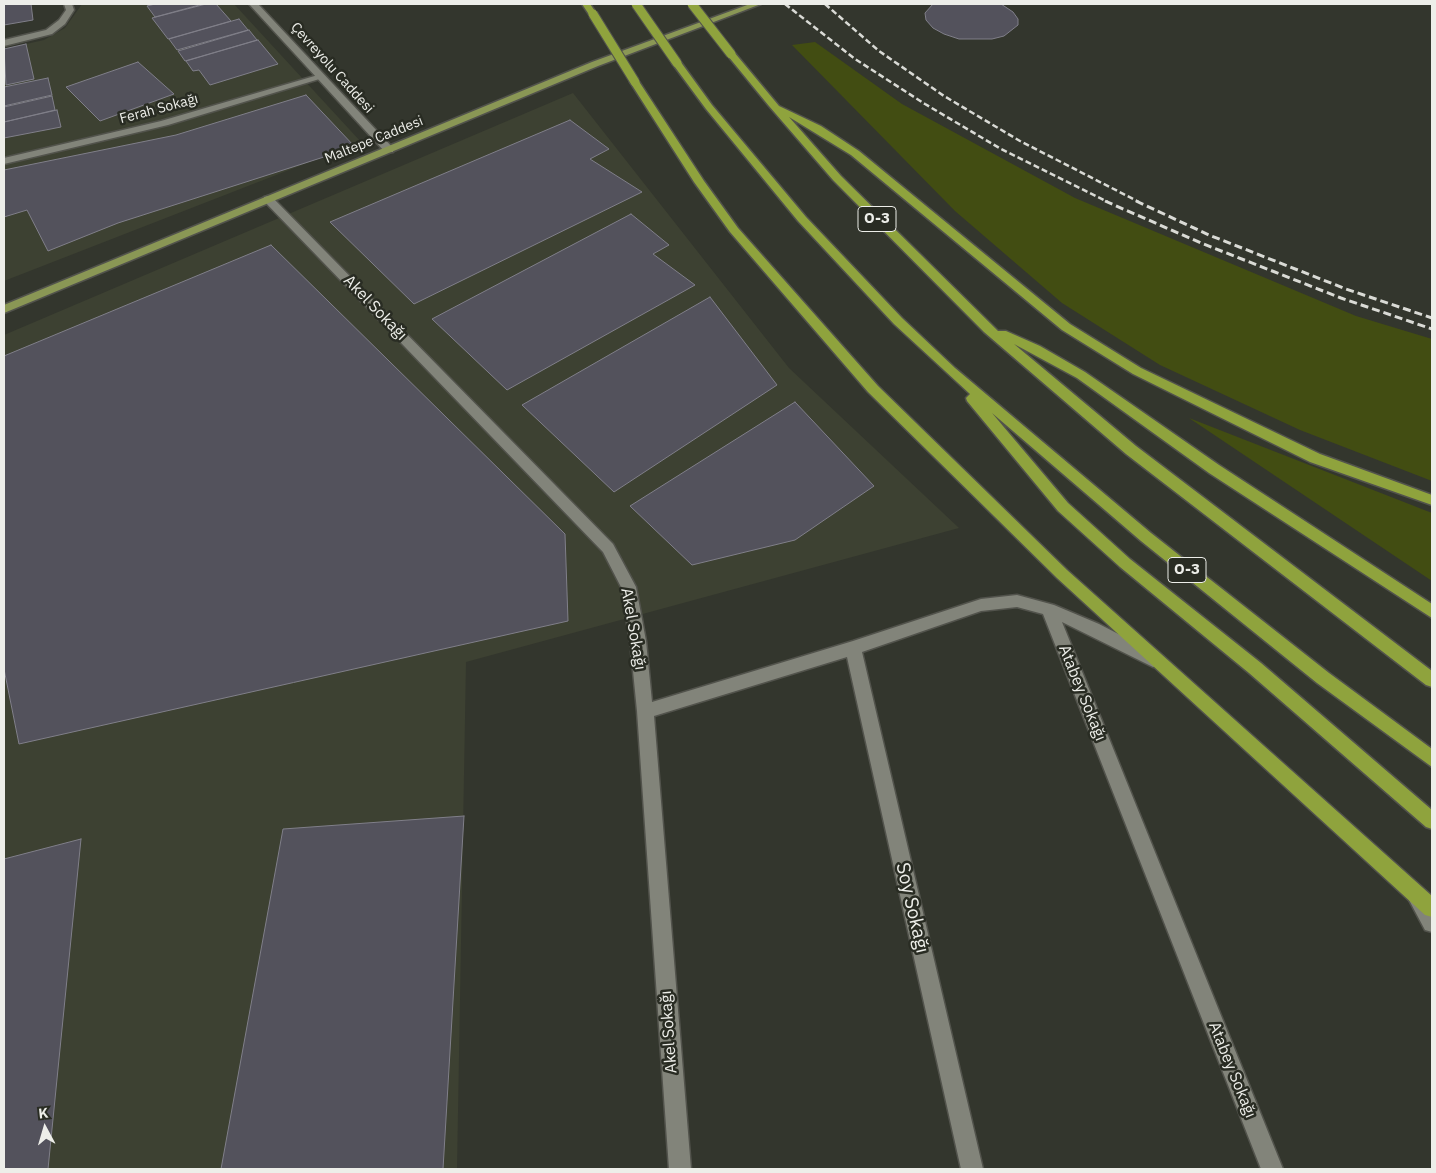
<!DOCTYPE html>
<meta charset="utf-8">
<style>
body{margin:0}
#map{position:relative;width:1436px;height:1173px;overflow:hidden;background:#33362d;font-family:"IBM Plex Sans",sans-serif}
canvas{display:block}
.frame{position:absolute;inset:0;border:5px solid #edeee9;pointer-events:none}
.north{position:absolute;left:20px;top:1103px;width:50px;height:50px;-webkit-text-stroke:4px #292c23;paint-order:stroke;rotate:354deg;font-size:14px;font-weight:700;line-height:20px;text-align:center;color:#edeee9}
.north::after{content:'';display:block;margin:auto;width:18px;height:22px;background:#edeee9;clip-path:polygon(50% 0,100% 100%,50% 72%,0 100%)}
</style>
<div id="map">
<canvas width="1436" height="1173"></canvas>
<div class="frame"></div>
<div class="north">K</div>
</div>
<script>
const g = document.querySelector('canvas').getContext('2d');
g.lineJoin = 'round';
function fill(path, color) { g.fillStyle = color; g.fill(path, 'evenodd'); }
const poly = rows => new Path2D(rows.map(r => 'M' + r).join(''));
function strokePath(path, color, width, dash) { g.strokeStyle = color; g.lineWidth = width; g.lineCap = dash ? 'butt' : 'round'; g.setLineDash(dash || []); g.stroke(path); }
function drawText(font, color, halo, rows, align = 'center') {
  g.font = font + ' "IBM Plex Sans",sans-serif'; g.lineWidth = 5; g.setLineDash([]); g.textBaseline = 'middle'; g.strokeStyle = halo; g.fillStyle = color; for (const [text, x, y, turn = 0] of rows) {
    g.save(); g.translate(x, y); g.rotate((+turn || 0) * Math.PI / 180); g.textAlign = isNaN(turn) ? turn : align; if (halo) g.strokeText(text, 0, 0); g.fillText(text, 0, 0); g.restore();
  }
}
fill(poly([
 [82,4,234,4,361,142,4,281,4,49,44,40,65,28],
 [573,93,789,368,959,528,466,662,457,1169,4,1169,4,335]
]), '#3d4132');
fill(poly([
 [815,42,902,104,1075,198,1356,316,1432,339,1432,481,1300,430,1160,365,1062,303,955,211,792,45],
 [1189,418,1432,513,1432,581]
]), '#424d12');
const building = poly([
 [4,4,31,4,33,20,4,25,4,4],
 [155,4,203,4,155,17,147,6,155,4],
 [206,4,216,4,231,21,168,39,152,18,206,4],
 [933,4,1001,4,1013,12,1018,19,1018,25,1004,36,992,39,959,39,944,34,933,28,926,20,925,13,933,4],
 [239,19,248,30,177,50,169,39,239,19],
 [249,30,257,40,185,61,178,51,249,30],
 [258,40,278,64,210,85,199,70,193,71,186,61,258,40],
 [26,44,34,79,6,85,4,49,26,44],
 [138,62,174,94,100,121,66,87,138,62],
 [48,78,52,95,4,106,4,87,48,78],
 [306,95,355,147,118,223,48,251,27,210,4,217,4,170,176,135,306,95],
 [52,96,55,110,4,122,4,107,52,96],
 [57,110,61,127,4,138,4,122,57,110],
 [570,120,609,149,590,159,642,192,414,304,330,222,570,120],
 [631,214,669,245,653,254,695,285,507,390,432,319,631,214],
 [271,245,565,534,568,621,19,744,4,669,4,356,271,245],
 [710,297,777,385,614,492,522,405,710,297],
 [795,402,874,486,795,540,692,565,630,506,795,402],
 [464,816,443,1169,221,1169,283,829,464,816],
 [81,839,48,1169,4,1169,4,859,81,839]
]);
fill(building, '#53525c');
strokePath(building, '#807f89', 1);
const street = poly([
 [318,75,326,77,168,125,4,164,4,158,161,121,318,75],
 [268,196,272,197,613,544,636,587,646,641,652,702,853,641,981,599,1017,595,1054,605,1099,624,1159,655,1161,660,1159,665,1153,667,1062,622,1283,1169,1261,1169,1043,614,1017,607,981,611,862,652,983,1169,961,1169,847,657,654,716,691,1169,669,1169,637,711,630,641,621,587,603,552,264,201,264,197,268,196],
 [1418,891,1425,893,1432,906,1432,932,1425,930,1409,900,1411,893,1418,891]
]);
const secondary = poly([
 [64,4,72,4,74,10,65,24,52,34,4,46,4,40,46,30,59,20,66,10,64,4],
 [249,4,258,4,393,148,393,152,385,152,249,4]
]);
const primary = poly([
 [750,4,761,4,598,66,4,313,4,305,592,62,750,4]
]);
const highway = poly([
 [582,4,590,4,597,14,596,16,590,16,582,4],
 [728,52,734,52,779,106,821,126,859,151,1070,324,1141,368,1320,454,1432,495,1432,505,1310,462,1133,374,1062,330,851,155,789,117,841,176,998,331,1006,331,1040,346,1085,372,1219,465,1432,604,1432,618,1209,473,1077,378,1014,344,1136,446,1432,671,1432,687,1426,685,1126,454,984,332,833,180,769,106,728,56,728,52],
 [674,61,680,61,712,105,806,217,902,318,955,368,1151,533,1329,673,1432,749,1432,767,1317,683,1141,541,992,413,1068,503,1130,559,1261,663,1432,810,1432,829,1426,827,1249,673,1120,567,1058,511,967,401,966,398,970,394,894,324,798,221,706,109,672,63,674,61],
 [632,80,638,80,704,181,738,228,878,386,1067,570,1432,896,1432,917,1425,915,1057,578,868,392,730,232,694,182,630,82,632,80]
]);
strokePath(street, '#52534c', 3);
strokePath(secondary, '#52534c', 3);
strokePath(primary, '#52534c', 3);
strokePath(highway, '#52534c', 3);
fill(street, '#82847a');
fill(secondary, '#82847a');
fill(primary, '#8a9755');
fill(highway, '#8fa33d');
strokePath(poly([
 [785,4,855,59,925,104,1001,149,1108,202],
 [825,4,879,51,944,96,1020,141,1139,202]
]), '#d9dad5', 2.5, [6, 3]);
strokePath(poly([
 [1105,201,1201,243,1341,298,1432,329],
 [1136,201,1209,235,1346,289,1432,318]
]), '#d9dad5', 3, [8, 4]);
const highwayBridge = poly([
 [636,4,677,63],
 [692,4,731,54],
 [593,14,635,82]
]);
strokePath(highwayBridge, '#52534c', 11, []);
strokePath(highwayBridge, '#8fa33d', 9);
drawText('14px', '#edeee9', '#292c23', [
 ["Çevreyolu Caddesi",332,68,48],
 ["Ferah Sokağı",159,109,-15],
 ["Maltepe Caddesi",374,140,-22]
]);
for (const [x, y, w] of [
 [877,219,38],
 [1187,570,38]
]) { const box = new Path2D(); box.roundRect(x - w / 2, y - 12.5, w, 25, 4); g.fillStyle = '#292c23'; g.fill(box); strokePath(box, '#edeee9', 1); }
drawText('bold 15px', '#edeee9', null, [
 ["O-3",877,219],
 ["O-3",1187,570]
]);
drawText('16px', '#edeee9', '#292c23', [
 ["Akel Sokağı",375,308,46],
 ["Akel Sokağı",633,629,80],
 ["Atabey Sokağı",1082,693,68],
 ["Akel Sokağı",669,1032,-94],
 ["Atabey Sokağı",1232,1070,68]
]);
drawText('19px', '#edeee9', '#292c23', [
 ["Soy Sokağı",912,908,77]
]);
</script>
